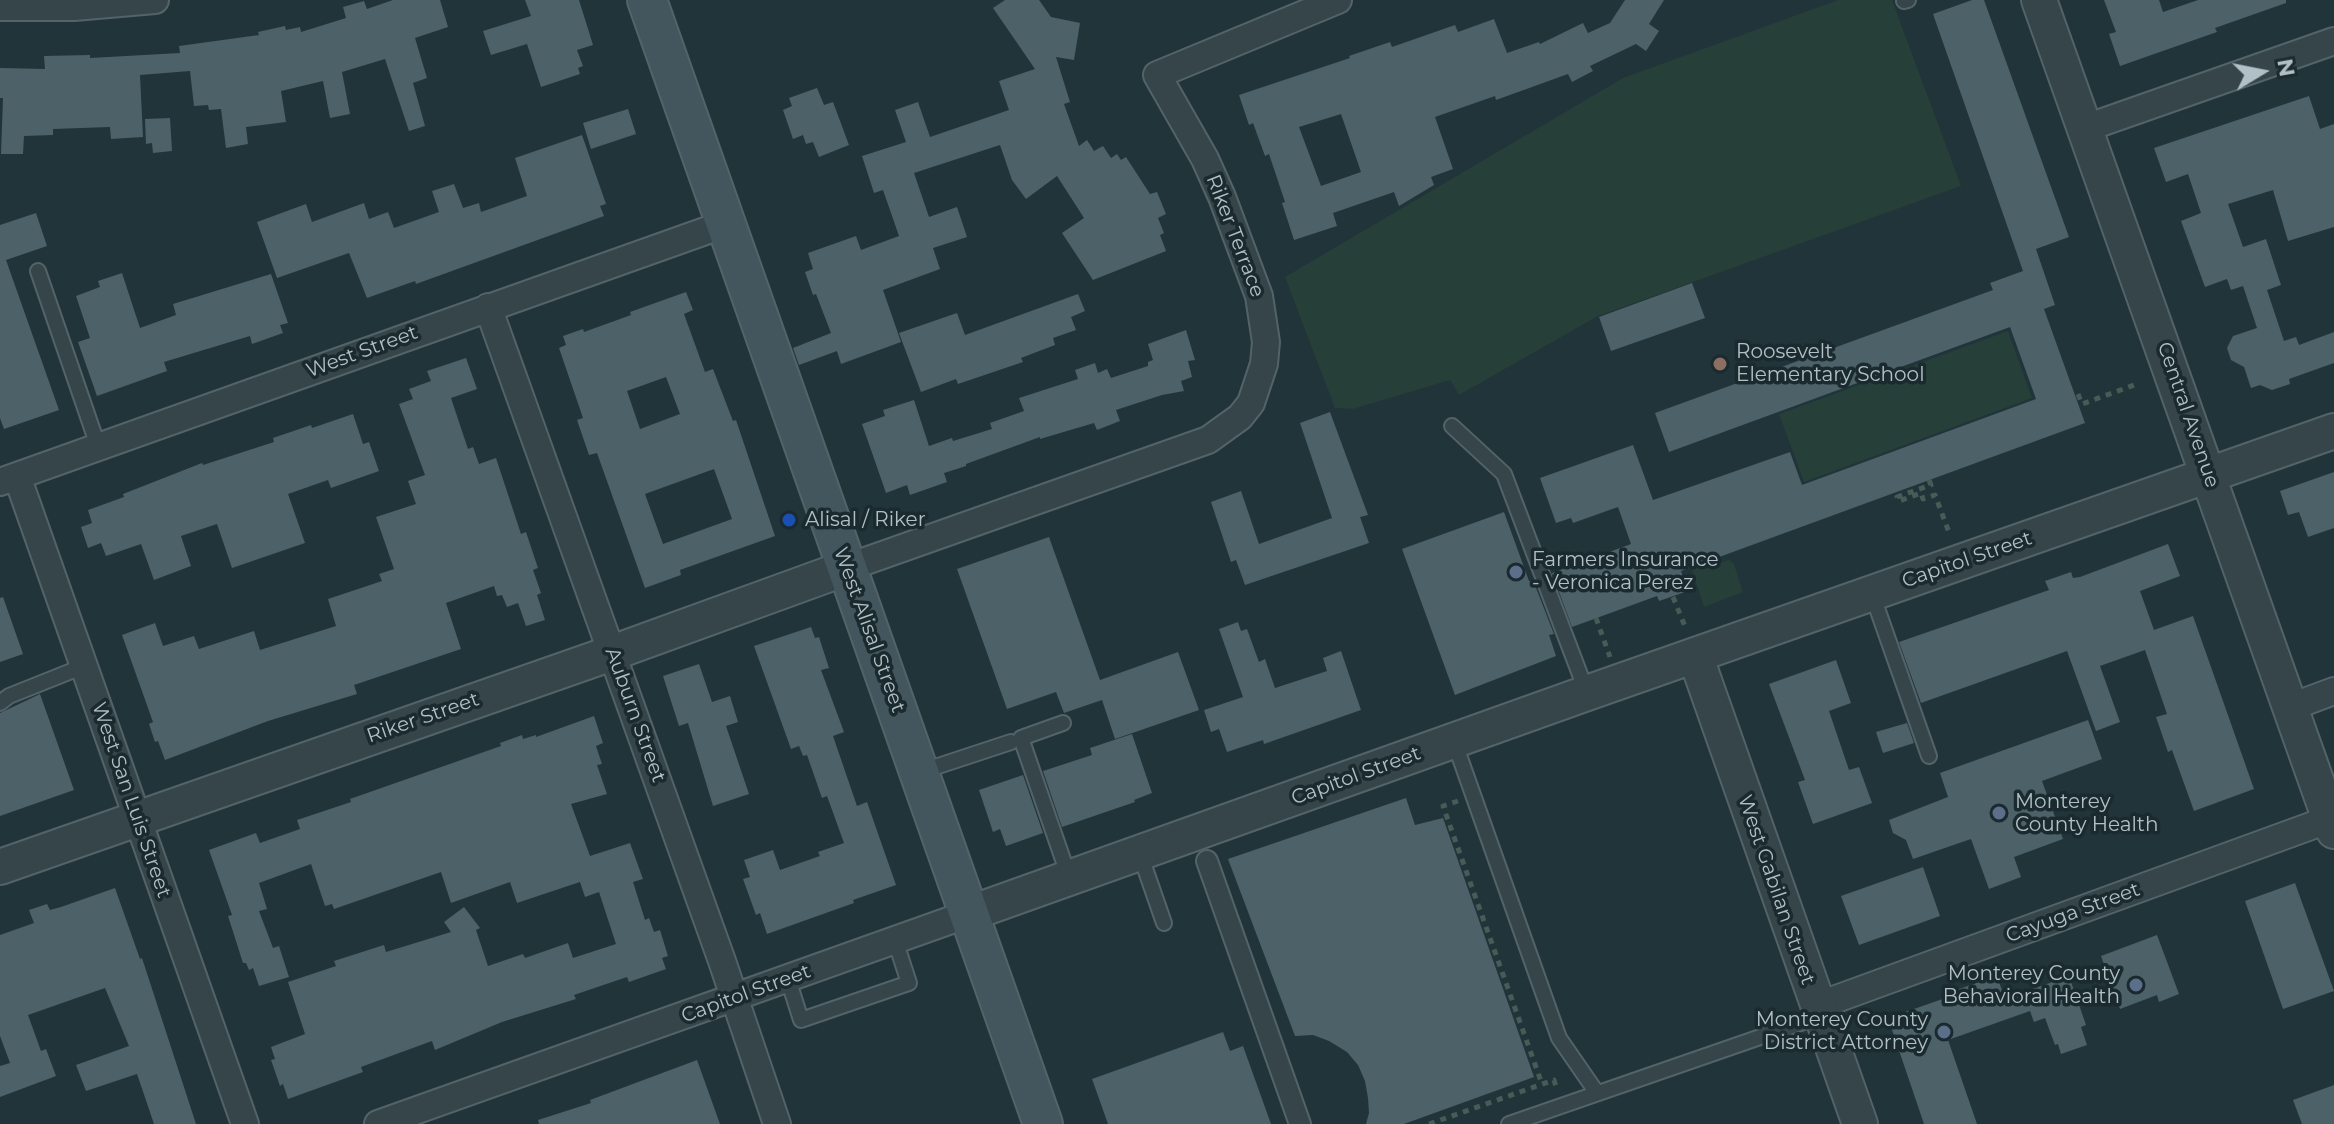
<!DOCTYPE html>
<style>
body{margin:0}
#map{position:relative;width:2334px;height:1124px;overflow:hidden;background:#21343a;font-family:Montserrat,sans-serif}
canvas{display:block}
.north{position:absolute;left:2222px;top:32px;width:80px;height:80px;-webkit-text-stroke:6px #1a2a2f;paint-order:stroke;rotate:80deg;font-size:22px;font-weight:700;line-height:32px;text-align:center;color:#b0c0c6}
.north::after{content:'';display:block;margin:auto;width:28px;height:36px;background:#b0c0c6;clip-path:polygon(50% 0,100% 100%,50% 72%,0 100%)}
</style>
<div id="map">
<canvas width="2334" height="1124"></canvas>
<div class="north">N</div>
</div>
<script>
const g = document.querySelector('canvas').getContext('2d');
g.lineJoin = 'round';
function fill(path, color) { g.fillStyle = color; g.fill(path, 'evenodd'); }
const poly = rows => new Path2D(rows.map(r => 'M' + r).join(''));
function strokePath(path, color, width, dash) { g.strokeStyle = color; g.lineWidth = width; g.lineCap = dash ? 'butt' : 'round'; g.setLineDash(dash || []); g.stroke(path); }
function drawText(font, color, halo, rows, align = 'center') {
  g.font = font + ' Montserrat,sans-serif'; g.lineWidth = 7; g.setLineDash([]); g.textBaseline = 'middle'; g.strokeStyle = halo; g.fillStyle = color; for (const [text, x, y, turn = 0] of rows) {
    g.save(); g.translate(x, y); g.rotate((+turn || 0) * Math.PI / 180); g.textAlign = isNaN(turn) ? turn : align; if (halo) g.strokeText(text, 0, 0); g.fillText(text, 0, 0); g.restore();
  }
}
fill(poly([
 [1838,0,1892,0,1961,186,1598,316,1459,395,1450,380,1353,409,1335,408,1285,277,1623,78],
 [2008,331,2032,398,1804,482,1779,414],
 [1710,559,1716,564,1729,560,1734,564,1743,592,1704,607,1690,564]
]), '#263f38');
fill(poly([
 [393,0,440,0,448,27,415,38,427,78,413,83,425,126,409,131,385,59,342,72,350,114,330,118,323,81,281,91,286,122,246,127,248,144,226,148,221,109,209,110,208,105,194,106,190,71,140,75,143,137,111,139,110,127,53,129,53,135,24,136,23,154,1,154,3,98,0,98,0,68,45,69,44,56,90,55,90,58,180,53,179,46,259,35,258,32,285,26,286,30,300,27,301,32,346,18,343,7,364,1,367,9],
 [525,0,579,0,593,45,577,50,583,66,578,68,580,74,541,87,527,44,491,55,483,31,531,16],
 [1005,0,1039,0,1051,17,1080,23,1074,60,1056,57,1070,102,1064,104,1079,146,1087,140,1094,151,1103,146,1111,158,1117,154,1121,160,1126,157,1150,194,1157,192,1166,214,1158,218,1164,233,1160,235,1166,251,1093,280,1062,233,1084,218,1057,176,1026,199,1012,180,1000,145,914,173,929,217,957,207,967,237,933,248,940,269,883,290,901,342,841,364,837,351,799,365,793,348,831,333,816,294,813,295,805,272,813,269,808,253,856,236,861,250,899,236,883,190,874,193,862,156,906,142,895,110,918,102,930,137,1009,110,999,81,1035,69,993,8],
 [1625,0,1664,0,1649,24,1659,31,1646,51,1636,44,1590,66,1593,71,1572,82,1568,74,1496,100,1495,96,1435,117,1453,169,1431,177,1434,185,1399,206,1394,192,1333,213,1337,226,1294,240,1282,203,1285,202,1269,154,1265,156,1253,123,1249,125,1239,95,1350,58,1349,56,1390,42,1392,47,1455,25,1458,32,1494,19,1507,53,1539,42,1540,44,1583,23,1588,33,1610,23],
 [1341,114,1361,172,1321,186,1299,127],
 [1972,0,1984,0,2069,237,2036,249,2055,305,2044,309,2085,423,1681,571,1688,591,1659,601,1657,596,1572,627,1552,573,1631,544,1618,507,1573,523,1571,518,1556,523,1540,478,1633,445,1653,500,1790,452,1802,485,2036,399,2010,327,1669,452,1655,413,1993,290,1990,283,2023,271,1933,14],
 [2104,0,2159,0,2163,12,2198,0,2286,0,2286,3,2215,28,2217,32,2120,66,2109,34,2116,32],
 [817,88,824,105,833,102,849,145,819,157,813,142,806,144,803,135,793,139,783,110,792,106,789,98],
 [2309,96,2320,129,2334,124,2334,227,2288,241,2273,190,2228,204,2243,247,2266,239,2281,285,2267,290,2284,341,2296,337,2299,345,2334,332,2334,363,2289,379,2290,384,2272,390,2260,385,2251,388,2244,367,2231,360,2227,348,2233,336,2257,328,2243,286,2231,290,2227,279,2205,287,2181,221,2201,213,2188,174,2166,182,2154,148],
 [628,109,636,134,591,149,583,123],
 [170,118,172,151,153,153,152,143,146,144,145,119],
 [582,135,606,204,600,206,604,216,416,284,415,281,367,298,349,253,277,278,257,222,306,204,312,222,364,203,369,219,388,212,394,228,439,212,432,191,454,184,463,208,479,203,481,212,527,196,515,158],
 [36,213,47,246,6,260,59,410,4,429,0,418,0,225],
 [122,273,140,328,176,315,173,304,271,274,288,323,280,325,283,333,252,344,250,336,164,362,167,371,97,396,78,342,90,338,76,296,100,287,98,281],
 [1692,283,1705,318,1611,351,1599,317],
 [686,292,693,310,684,314,705,372,713,369,733,421,736,420,775,536,680,570,681,575,645,588,597,453,589,455,577,420,583,418,559,348,566,345,563,336,583,329,584,332,631,315,630,312],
 [666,377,680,414,640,429,627,391],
 [714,469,732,519,663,544,645,494],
 [1078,294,1085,311,1071,317,1076,330,1053,338,1055,345,1021,358,1023,362,958,384,956,379,921,392,899,333,957,313,965,335],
 [1186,330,1195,360,1188,361,1192,377,1181,381,1184,391,1162,395,1116,410,1120,421,1097,430,1094,423,1040,439,1040,437,966,464,966,466,944,473,947,482,910,495,907,485,886,493,862,424,885,416,883,410,914,400,929,446,952,438,953,441,992,429,990,423,1024,411,1019,398,1078,379,1075,370,1095,363,1098,373,1107,369,1111,378,1148,366,1148,362,1153,360,1148,344],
 [466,358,477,389,451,398,468,449,473,447,479,464,496,458,521,534,526,532,538,568,533,570,541,593,537,595,545,620,526,626,518,603,507,607,502,595,497,596,494,586,446,603,461,649,354,685,357,694,268,721,165,760,158,741,155,742,149,724,153,722,122,635,155,623,163,646,194,636,199,649,254,631,260,650,336,626,328,599,382,581,379,574,394,569,376,517,416,504,408,481,425,475,399,404,413,399,409,389,431,381,427,371],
 [1330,412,1368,515,1360,517,1369,543,1245,585,1236,560,1231,562,1211,502,1241,491,1259,544,1332,518,1300,423],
 [353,414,363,444,369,442,379,471,331,488,328,480,288,494,305,543,232,568,217,524,181,536,191,566,154,580,141,544,106,556,101,543,88,548,81,527,92,523,88,510,124,497,123,494,202,463,203,465,274,442,273,438,311,425,312,428],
 [2334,472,2334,528,2308,537,2299,512,2288,515,2280,491],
 [1504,512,1529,581,1533,580,1554,634,1549,635,1556,656,1455,695,1402,549],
 [1049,537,1100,680,1178,652,1199,710,1115,739,1102,700,1064,713,1056,692,1007,709,957,569],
 [2168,544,2180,576,2140,591,2154,630,2193,616,2254,789,2194,811,2172,750,2168,752,2156,717,2167,714,2145,650,2100,666,2120,722,2096,731,2067,651,1921,703,1899,642,2049,590,2045,581,2071,572,2073,578,2080,577],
 [3,597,23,654,0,662,0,598],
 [1238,622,1241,631,1247,629,1259,662,1265,659,1275,688,1327,671,1323,658,1341,651,1361,710,1264,744,1263,740,1227,752,1219,729,1211,732,1204,710,1243,697,1219,629],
 [811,627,815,638,819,637,829,668,821,670,844,732,833,736,857,806,867,802,896,885,853,900,854,903,767,934,760,913,756,915,743,879,750,877,744,860,773,850,780,870,820,856,818,852,844,843,827,796,822,798,807,755,803,756,799,746,791,749,754,646],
 [1836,660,1851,703,1829,711,1849,770,1859,767,1872,803,1813,824,1798,782,1805,780,1769,684],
 [699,664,712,702,730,696,738,722,726,726,749,794,713,806,688,723,679,726,663,676],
 [40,694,74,790,0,816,0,713],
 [594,716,603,743,596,746,602,764,597,765,607,794,571,804,590,856,630,843,643,879,633,882,645,920,649,918,654,932,660,930,668,956,662,958,666,969,629,982,627,977,574,995,576,999,502,1022,435,1050,432,1041,361,1067,363,1072,288,1099,283,1084,280,1086,271,1060,275,1059,271,1047,305,1034,288,982,336,966,334,961,384,945,386,952,451,932,444,922,464,907,480,928,476,930,488,966,523,954,525,958,568,943,573,958,616,944,599,892,585,897,580,882,517,903,510,882,451,903,441,872,334,909,332,904,325,906,311,864,259,883,267,909,259,911,273,948,279,946,289,977,259,986,253,968,249,970,246,963,243,963,228,916,232,915,209,850,256,833,260,843,300,829,297,820,351,802,350,799,501,746,500,743,522,735,523,739,536,735,536,737],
 [2088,720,2102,759,2042,781,2063,839,2014,857,2021,877,1989,889,1971,839,1913,859,1906,840,1893,833,1889,820,1948,797,1940,773],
 [1907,723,1914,743,1883,753,1876,732],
 [1132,734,1152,793,1134,800,1135,802,1062,827,1043,771,1092,755,1090,748],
 [1023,775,1043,833,1006,846,1000,829,993,832,979,790],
 [1406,798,1415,825,1443,818,1534,1077,1404,1124,1366,1124,1369,1113,1368,1098,1365,1081,1358,1065,1347,1052,1329,1041,1313,1035,1295,1036,1228,859],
 [1923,867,1940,916,1859,945,1841,896],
 [2295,883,2334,991,2283,1009,2245,901],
 [115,888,140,959,142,958,196,1124,154,1124,137,1074,86,1091,76,1065,129,1046,105,988,28,1015,41,1051,46,1049,56,1076,0,1097,0,1066,10,1063,0,1036,0,935,34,923,29,910,47,904,50,910,61,907],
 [2157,935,2179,994,2159,1002,2157,995,2120,1009,2101,956],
 [1997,976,2005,999,2069,976,2086,1025,2081,1027,2087,1045,2061,1054,2058,1044,2055,1045,2045,1018,2034,1022,2030,1011,1948,1040,1977,1124,1924,1124,1888,1018,1957,994,1956,990],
 [1223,1032,1230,1051,1243,1046,1271,1124,1108,1124,1092,1079],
 [697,1060,720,1124,539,1124,538,1120,591,1103,590,1100],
 [2334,1085,2334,1124,2302,1124,2293,1100]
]), '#4c6268');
const service = poly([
 [1904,1,1908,0],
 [38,271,98,446],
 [1452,426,1504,474,1587,693],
 [1872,594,1929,756],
 [0,703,9,696,84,666],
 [1063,723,1021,738,1069,877],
 [1454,741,1559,1038,1597,1093],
 [920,772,1011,742],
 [1140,854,1164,923],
 [788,979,801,1020,909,983,895,940],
 [1509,1124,1821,1016]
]);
const pedestrian = poly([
 [1207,861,1300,1124]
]);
const minor = poly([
 [0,7,74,7,155,0],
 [2086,128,2334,41],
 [488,307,722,961,777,1124],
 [17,476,245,1124],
 [0,482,725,224],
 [846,568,1208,440,1240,417,1251,403,1264,364,1266,342,1259,296,1222,197,1205,159,1157,75,1338,0],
 [2291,707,2334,691],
 [1817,1006,2330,819],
 [378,1124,968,914]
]);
const tertiary = poly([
 [2039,0,2334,831],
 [1695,655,1860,1124],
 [0,867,612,653,846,568],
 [968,914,1587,693,2334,431]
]);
const secondary = poly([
 [647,0,1043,1124]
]);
strokePath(service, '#536368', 18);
strokePath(pedestrian, '#536368', 24);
strokePath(minor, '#536368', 30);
strokePath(tertiary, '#536368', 38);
strokePath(secondary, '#536368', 42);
strokePath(poly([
 [2078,394,2082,404,2137,384],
 [1929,480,1931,485,1897,497,1899,501,1921,493,1923,499,1935,495,1950,535],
 [1673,597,1686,629],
 [1596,618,1610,657],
 [1458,801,1443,806,1542,1084],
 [1429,1124,1554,1080,1557,1090]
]), '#455c57', 5, [6, 6]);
strokePath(service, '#35454a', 14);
strokePath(pedestrian, '#35454a', 20);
strokePath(minor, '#35454a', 26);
strokePath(tertiary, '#35454a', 34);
strokePath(secondary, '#43565d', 38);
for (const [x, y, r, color] of [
 [1720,364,8,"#8d6e63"],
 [789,520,8,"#1a4fb4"],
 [1516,572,8,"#5c6f8a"],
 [1999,813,8,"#5c6f8a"],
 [2136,985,8,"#5c6f8a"],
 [1944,1032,8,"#5c6f8a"]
]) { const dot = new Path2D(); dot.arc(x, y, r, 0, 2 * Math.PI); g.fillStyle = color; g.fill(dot); strokePath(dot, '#1a2a2f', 3); }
drawText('20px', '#b0c0c6', '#1a2a2f', [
 ["Riker Terrace",1235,236,69],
 ["West Street",362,352,-20],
 ["Central Avenue",2188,415,71],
 ["Capitol Street",1967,560,-19],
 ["West Alisal Street",869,630,70],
 ["Auburn Street",635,715,70],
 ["Riker Street",423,718,-19],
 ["Capitol Street",1356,776,-20],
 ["West San Luis Street",131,800,71],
 ["West Gabilan Street",1776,890,71],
 ["Cayuga Street",2073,913,-20],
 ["Capitol Street",746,994,-20]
]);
drawText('20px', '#b0c0c6', '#1a2a2f', [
 ["Roosevelt",1736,352],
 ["Elementary School",1736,375],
 ["Alisal / Riker",805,520],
 ["Farmers Insurance",1532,560],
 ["- Veronica Perez",1532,583],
 ["Monterey",2015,802],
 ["County Health",2015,825],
 ["Monterey County",2120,974,"right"],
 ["Behavioral Health",2120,997,"right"],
 ["Monterey County",1928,1020,"right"],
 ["District Attorney",1928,1043,"right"]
], 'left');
</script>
